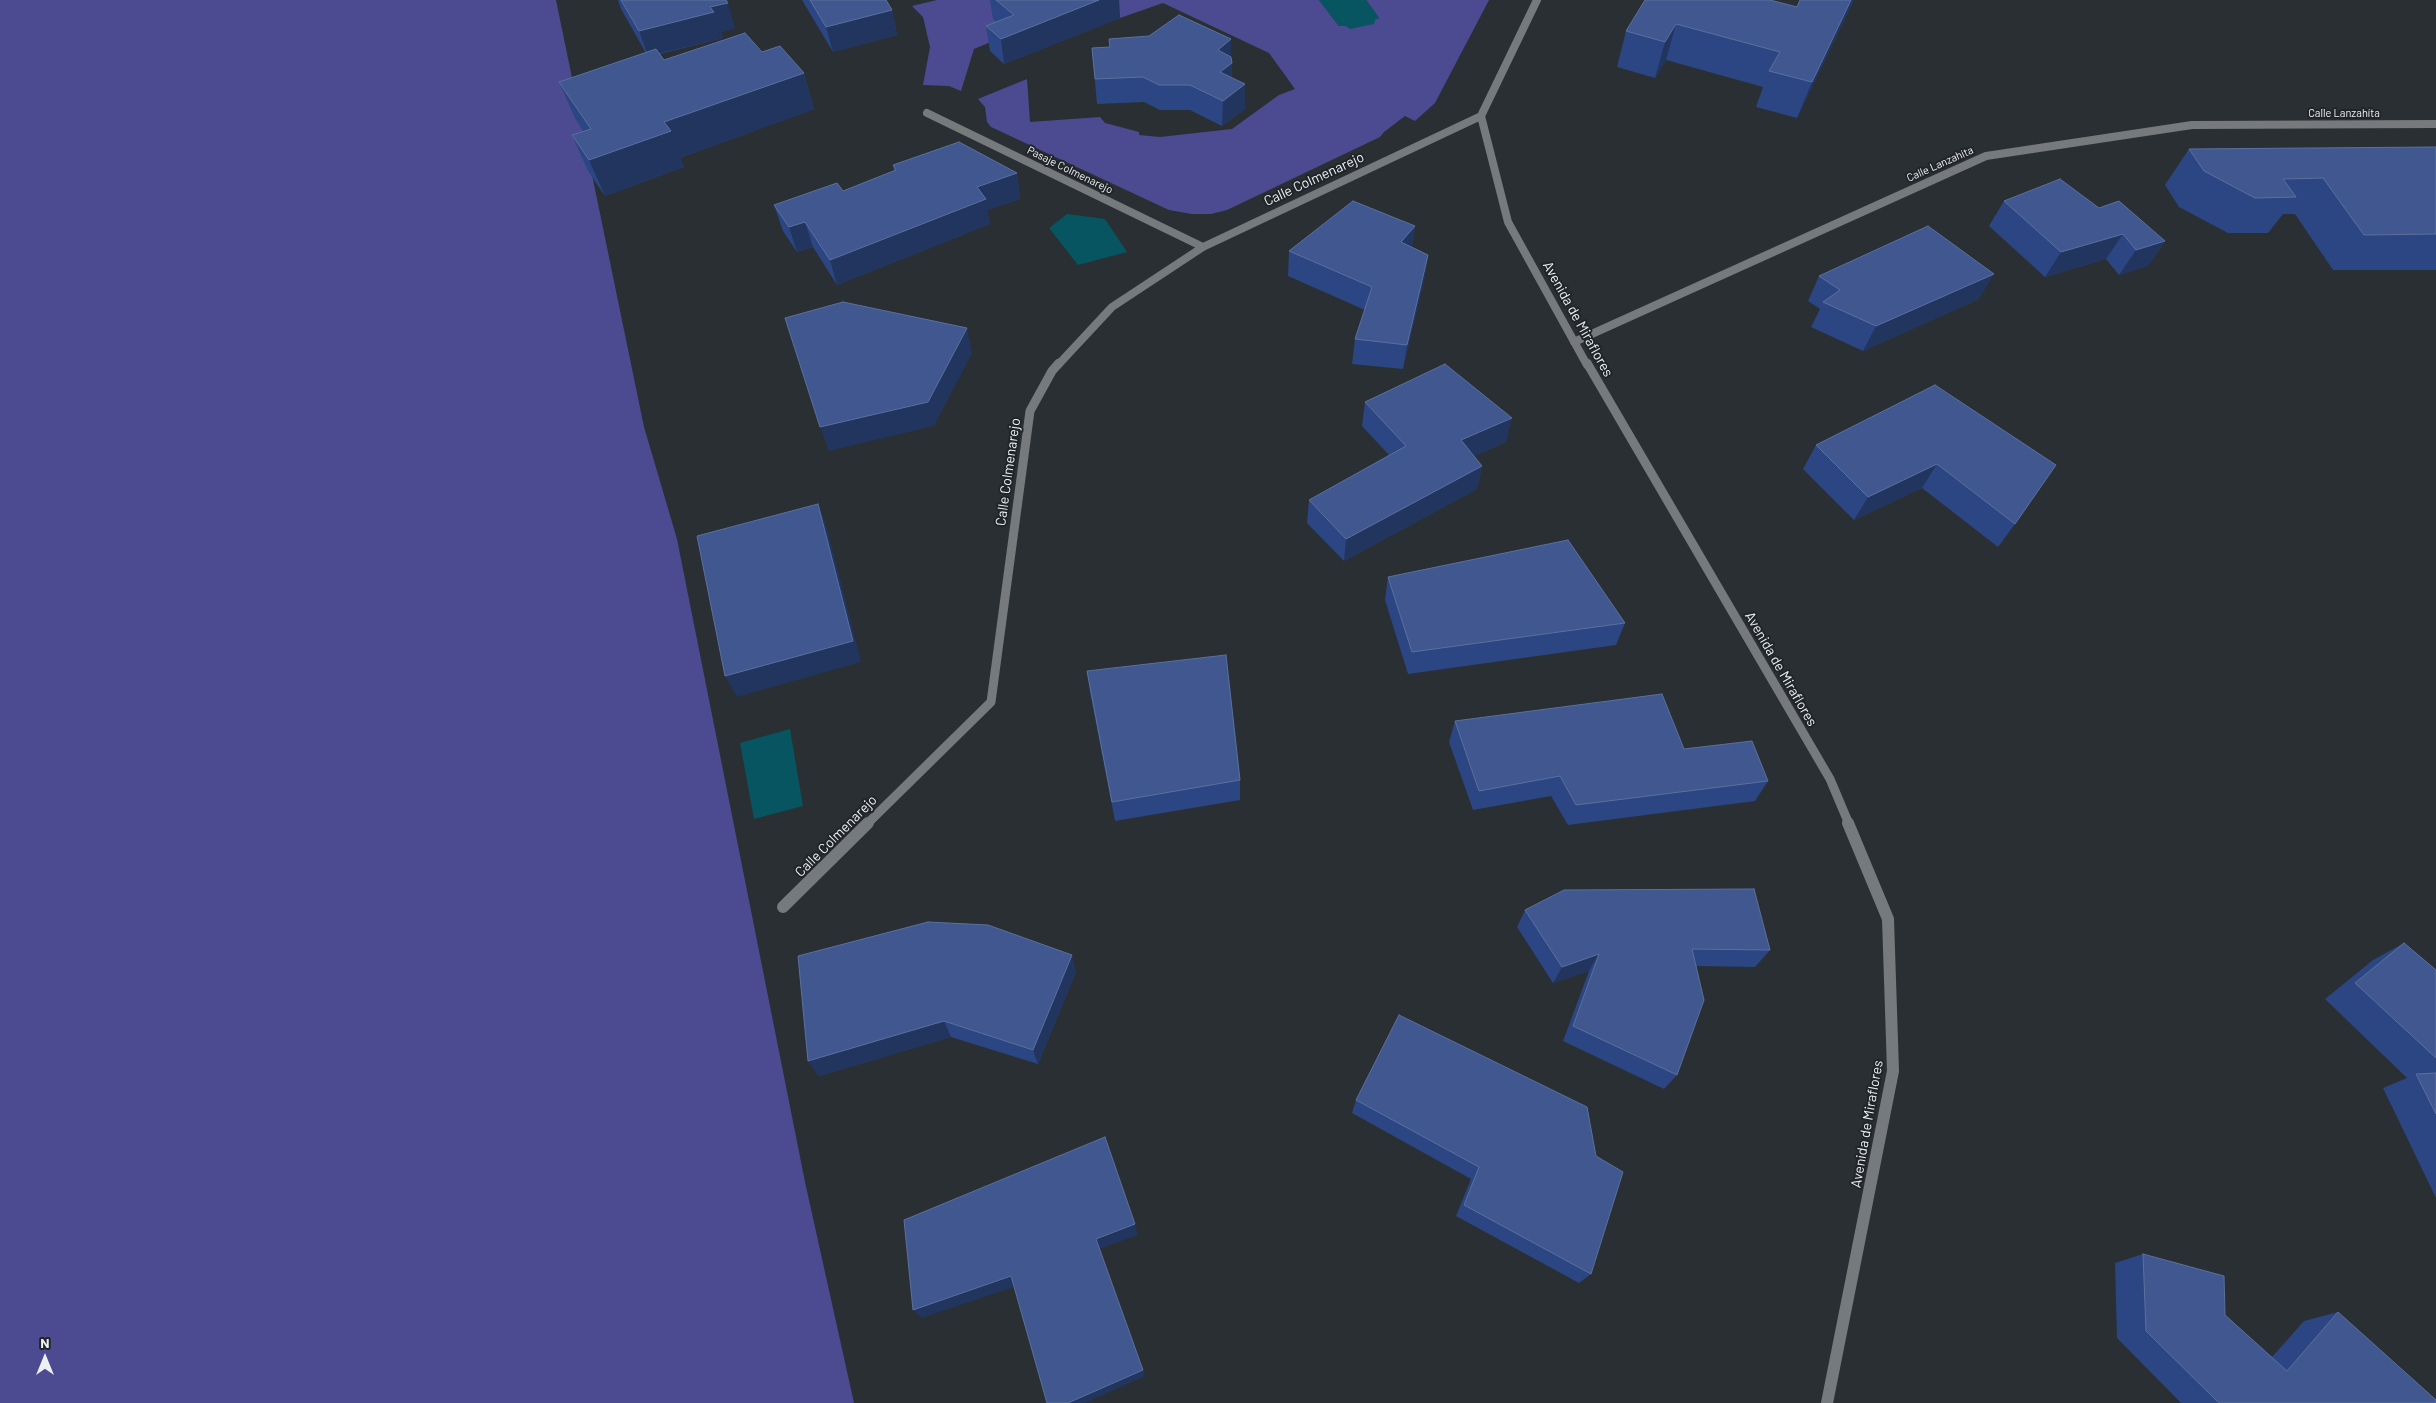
<!DOCTYPE html>
<meta charset="utf-8">
<style>
body{margin:0}
#map{position:relative;width:2436px;height:1403px;overflow:hidden;background:#2a2f33;font-family:Barlow,sans-serif}
canvas{display:block}
.north{position:absolute;left:20px;top:1333px;width:50px;height:50px;-webkit-text-stroke:4px #212529;paint-order:stroke;rotate:0deg;font-size:14px;font-weight:700;line-height:20px;text-align:center;color:#edf0f3}
.north::after{content:'';display:block;margin:auto;width:18px;height:22px;background:#edf0f3;clip-path:polygon(50% 0,100% 100%,50% 72%,0 100%)}
</style>
<div id="map">
<canvas width="2436" height="1403"></canvas>
<div class="north">N</div>
</div>
<script>
const g = document.querySelector('canvas').getContext('2d');
g.lineJoin = 'round';
function fill(path, color) { g.fillStyle = color; g.fill(path, 'evenodd'); }
const poly = rows => new Path2D(rows.map(r => 'M' + r).join(''));
function strokePath(path, color, width, dash) { g.strokeStyle = color; g.lineWidth = width; g.lineCap = dash ? 'butt' : 'round'; g.setLineDash(dash || []); g.stroke(path); }
function drawText(font, color, halo, rows, align = 'center') {
  g.font = font + ' Barlow,sans-serif'; g.lineWidth = 4; g.setLineDash([]); g.textBaseline = 'middle'; g.strokeStyle = halo; g.fillStyle = color; for (const [text, x, y, turn = 0] of rows) {
    g.save(); g.translate(x, y); g.rotate((+turn || 0) * Math.PI / 180); g.textAlign = isNaN(turn) ? turn : align; if (halo) g.strokeText(text, 0, 0); g.fillText(text, 0, 0); g.restore();
  }
}
fill(poly([
 [0,0,556,0,644,427,677,539,805,1182,854,1403,0,1403],
 [937,0,1060,0,1010,34,974,49,961,91,949,86,923,85,930,47,923,17,912,6],
 [1091,0,1319,0,1339,26,1379,18,1366,0,1489,0,1435,103,1415,121,1405,116,1384,132,1380,137,1227,210,1211,214,1192,214,1169,210,991,127,987,122,985,107,978,99,1027,79,1030,122,1100,117,1105,123,1139,132,1139,135,1160,137,1232,129,1279,95,1295,89,1269,53,1163,3,1120,18,1106,6]
]), '#4c4b91');
fill(poly([
 [1319,0,1366,0,1379,18,1375,20,1374,24,1350,29,1346,26,1339,26],
 [1067,214,1105,219,1127,252,1078,265,1049,228],
 [790,729,803,806,754,819,740,743]
]), '#075560');
strokePath(poly([
 [1537,0,1481,116,1508,222,1587,365],
 [927,113,1203,247],
 [1574,342,1986,156,2192,125,2436,124],
 [1058,365,1112,307,1203,247,1481,116]
]), '#777a7c', 8);
strokePath(poly([
 [1587,363,1830,779,1849,824],
 [867,824,991,702,1030,411,1052,371,1059,363]
]), '#777a7c', 9);
strokePath(poly([
 [783,907,868,823],
 [1827,1403,1893,1071,1888,919,1848,823]
]), '#777a7c', 12);
fill(poly([
 [618,0,726,0,735,28,721,32,723,38,660,54,664,60,762,52,804,73,814,109,680,158,684,167,605,196,588,171,572,135,583,131,575,118,559,82,646,53,621,9],
 [802,0,886,0,892,10,897,35,833,52],
 [990,0,1119,0,1120,18,1004,64,990,51,986,26,996,22,993,19],
 [1800,0,1854,0,1797,118,1756,107,1763,87,1666,60,1655,78,1617,67,1626,31,1797,7],
 [1231,39,1231,58,1232,63,1232,78,1245,109,1222,126,1190,110,1160,110,1144,102,1097,104,1092,48],
 [2436,147,2436,270,2333,270,2295,214,2283,214,2268,233,2228,233,2179,207,2165,185,2189,149],
 [893,165,1017,173,1020,199,987,210,990,224,837,285,813,247,797,252,783,231,774,205,843,191,894,171],
 [2004,201,2099,208,2165,241,2148,266,2119,275,2106,259,2045,277,1989,226],
 [1415,226,1412,247,1428,255,1424,280,1403,369,1352,364,1355,339,1365,310,1288,276,1289,251],
 [1819,276,1979,299,1863,351,1811,327,1820,309,1808,301],
 [1935,385,2015,524,1998,547,1922,488,1854,520,1803,469,1816,445],
 [1365,402,1506,442,1474,456,1482,466,1477,489,1344,561,1307,523,1309,500,1389,455,1362,426],
 [1388,577,1625,623,1616,645,1408,674,1385,600],
 [1087,671,1240,780,1240,800,1115,821,1090,692],
 [1455,721,1684,749,1768,781,1755,801,1568,825,1551,796,1473,810,1449,742],
 [1525,910,1770,950,1755,967,1696,966,1677,1075,1664,1089,1563,1041,1589,971,1553,983,1517,927],
 [2404,943,2436,970,2436,1198,2383,1088,2407,1078,2325,999,2373,960],
 [1076,972,1038,1064,951,1037,819,1076,808,1061],
 [1356,1100,1596,1156,1591,1274,1579,1283,1456,1216,1471,1179,1352,1113],
 [2143,1254,2225,1315,2272,1357,2304,1321,2338,1312,2436,1403,2181,1403,2117,1338,2115,1263]
]), '#2b4682');
fill(poly([
 [1099,0,1119,0,1120,18,1004,64,1001,39],
 [1851,0,1854,0,1851,6,1797,118,1812,82],
 [728,3,735,28,721,32,723,38,648,56,639,31,710,7],
 [892,10,897,35,833,52,826,27],
 [1676,24,1666,60,1655,78,1665,42],
 [1231,39,1231,64,1232,63,1232,88,1220,97,1218,50],
 [804,73,814,109,680,158,684,167,605,196,589,160,664,122],
 [1245,84,1245,109,1222,126,1223,101],
 [1017,173,1020,199,987,210,990,224,837,285,830,260,977,187],
 [805,222,813,247,797,252,789,227],
 [1415,226,1412,251,1401,242],
 [2123,234,2106,259,2045,277,2061,252],
 [2165,241,2148,266,2119,275,2136,250],
 [1428,255,1424,280,1403,369,1407,345],
 [1994,274,1979,299,1863,351,1876,326],
 [967,328,972,353,934,426,829,451,820,427],
 [1512,418,1506,442,1456,464,1461,440],
 [1937,464,1922,488,1854,520,1868,497],
 [1482,466,1477,489,1344,561,1346,539],
 [818,504,827,528,861,662,737,697,725,676],
 [1599,954,1589,971,1553,983,1562,967],
 [1072,955,1076,972,1038,1064,1033,1050],
 [944,1021,951,1037,819,1076,808,1061],
 [1135,1224,1138,1235,1099,1249,1096,1239],
 [1011,1276,1017,1286,922,1318,913,1310],
 [1143,1370,1145,1376,1085,1403,1068,1403]
]), '#22355e');
const building = poly([
 [621,0,726,0,728,3,710,7,714,12,639,31,621,0],
 [810,0,886,0,892,10,826,27,810,0],
 [996,0,1099,0,1001,39,986,26,1014,15,996,0],
 [1645,0,1770,0,1797,7,1800,0,1851,0,1812,82,1769,71,1780,52,1676,24,1665,42,1626,31,1645,0],
 [1179,15,1231,39,1218,50,1231,57,1232,63,1220,72,1245,84,1223,101,1190,85,1159,85,1143,77,1095,79,1092,48,1110,47,1109,39,1149,36,1179,15],
 [745,33,762,52,780,46,804,73,664,122,671,131,589,160,572,135,591,129,559,82,656,49,664,60,745,33],
 [959,142,1017,173,977,187,986,199,830,260,805,222,789,227,774,205,837,183,843,191,896,170,893,165,959,142],
 [2436,147,2436,234,2364,235,2323,178,2283,179,2296,197,2255,198,2204,171,2189,149,2436,147],
 [2060,179,2099,208,2119,201,2165,241,2136,250,2123,234,2061,252,2004,201,2060,179],
 [1353,201,1415,226,1401,242,1428,255,1407,345,1355,339,1372,287,1289,251,1353,201],
 [1928,226,1994,274,1876,326,1823,302,1840,290,1819,276,1928,226],
 [843,302,967,328,928,402,820,427,785,318,843,302],
 [1445,364,1512,418,1461,440,1482,466,1346,539,1309,500,1406,446,1365,402,1445,364],
 [1935,385,2056,465,2015,524,1937,464,1868,497,1816,445,1935,385],
 [818,504,853,641,725,676,697,536,818,504],
 [1568,540,1625,623,1412,652,1388,577,1568,540],
 [1226,655,1240,780,1112,802,1087,671,1226,655],
 [1662,694,1684,749,1752,741,1768,781,1576,805,1560,776,1479,791,1455,721,1662,694],
 [1754,889,1770,950,1692,949,1704,1000,1677,1075,1573,1026,1599,954,1562,967,1525,910,1564,890,1754,889],
 [928,922,988,925,1072,955,1033,1050,944,1021,808,1061,798,956,928,922],
 [2404,943,2436,970,2436,1058,2355,983,2404,943],
 [1399,1015,1587,1107,1596,1156,1623,1172,1591,1274,1464,1205,1479,1167,1356,1100,1399,1015],
 [2436,1073,2436,1114,2416,1074,2436,1073],
 [1105,1137,1135,1224,1096,1239,1143,1370,1068,1403,1047,1403,1011,1276,913,1310,904,1220,1105,1137],
 [2143,1254,2224,1276,2225,1315,2287,1371,2338,1312,2436,1400,2436,1403,2219,1403,2146,1331,2143,1254]
]);
fill(building, '#40588f');
strokePath(building, '#5b709e', 1);
drawText('11px', '#edf0f3', '#212529', [
 ["Calle Lanzahíta",2344,113],
 ["Calle Lanzahíta",1940,164,-24],
 ["Pasaje Colmenarejo",1070,170,26]
]);
drawText('14px', '#edf0f3', '#212529', [
 ["Calle Colmenarejo",1314,179,-25],
 ["Avenida de Miraflores",1578,319,61],
 ["Calle Colmenarejo",1008,472,-82],
 ["Avenida de Miraflores",1781,669,60],
 ["Calle Colmenarejo",836,836,-45],
 ["Avenida de Miraflores",1867,1124,-80]
]);
</script>
